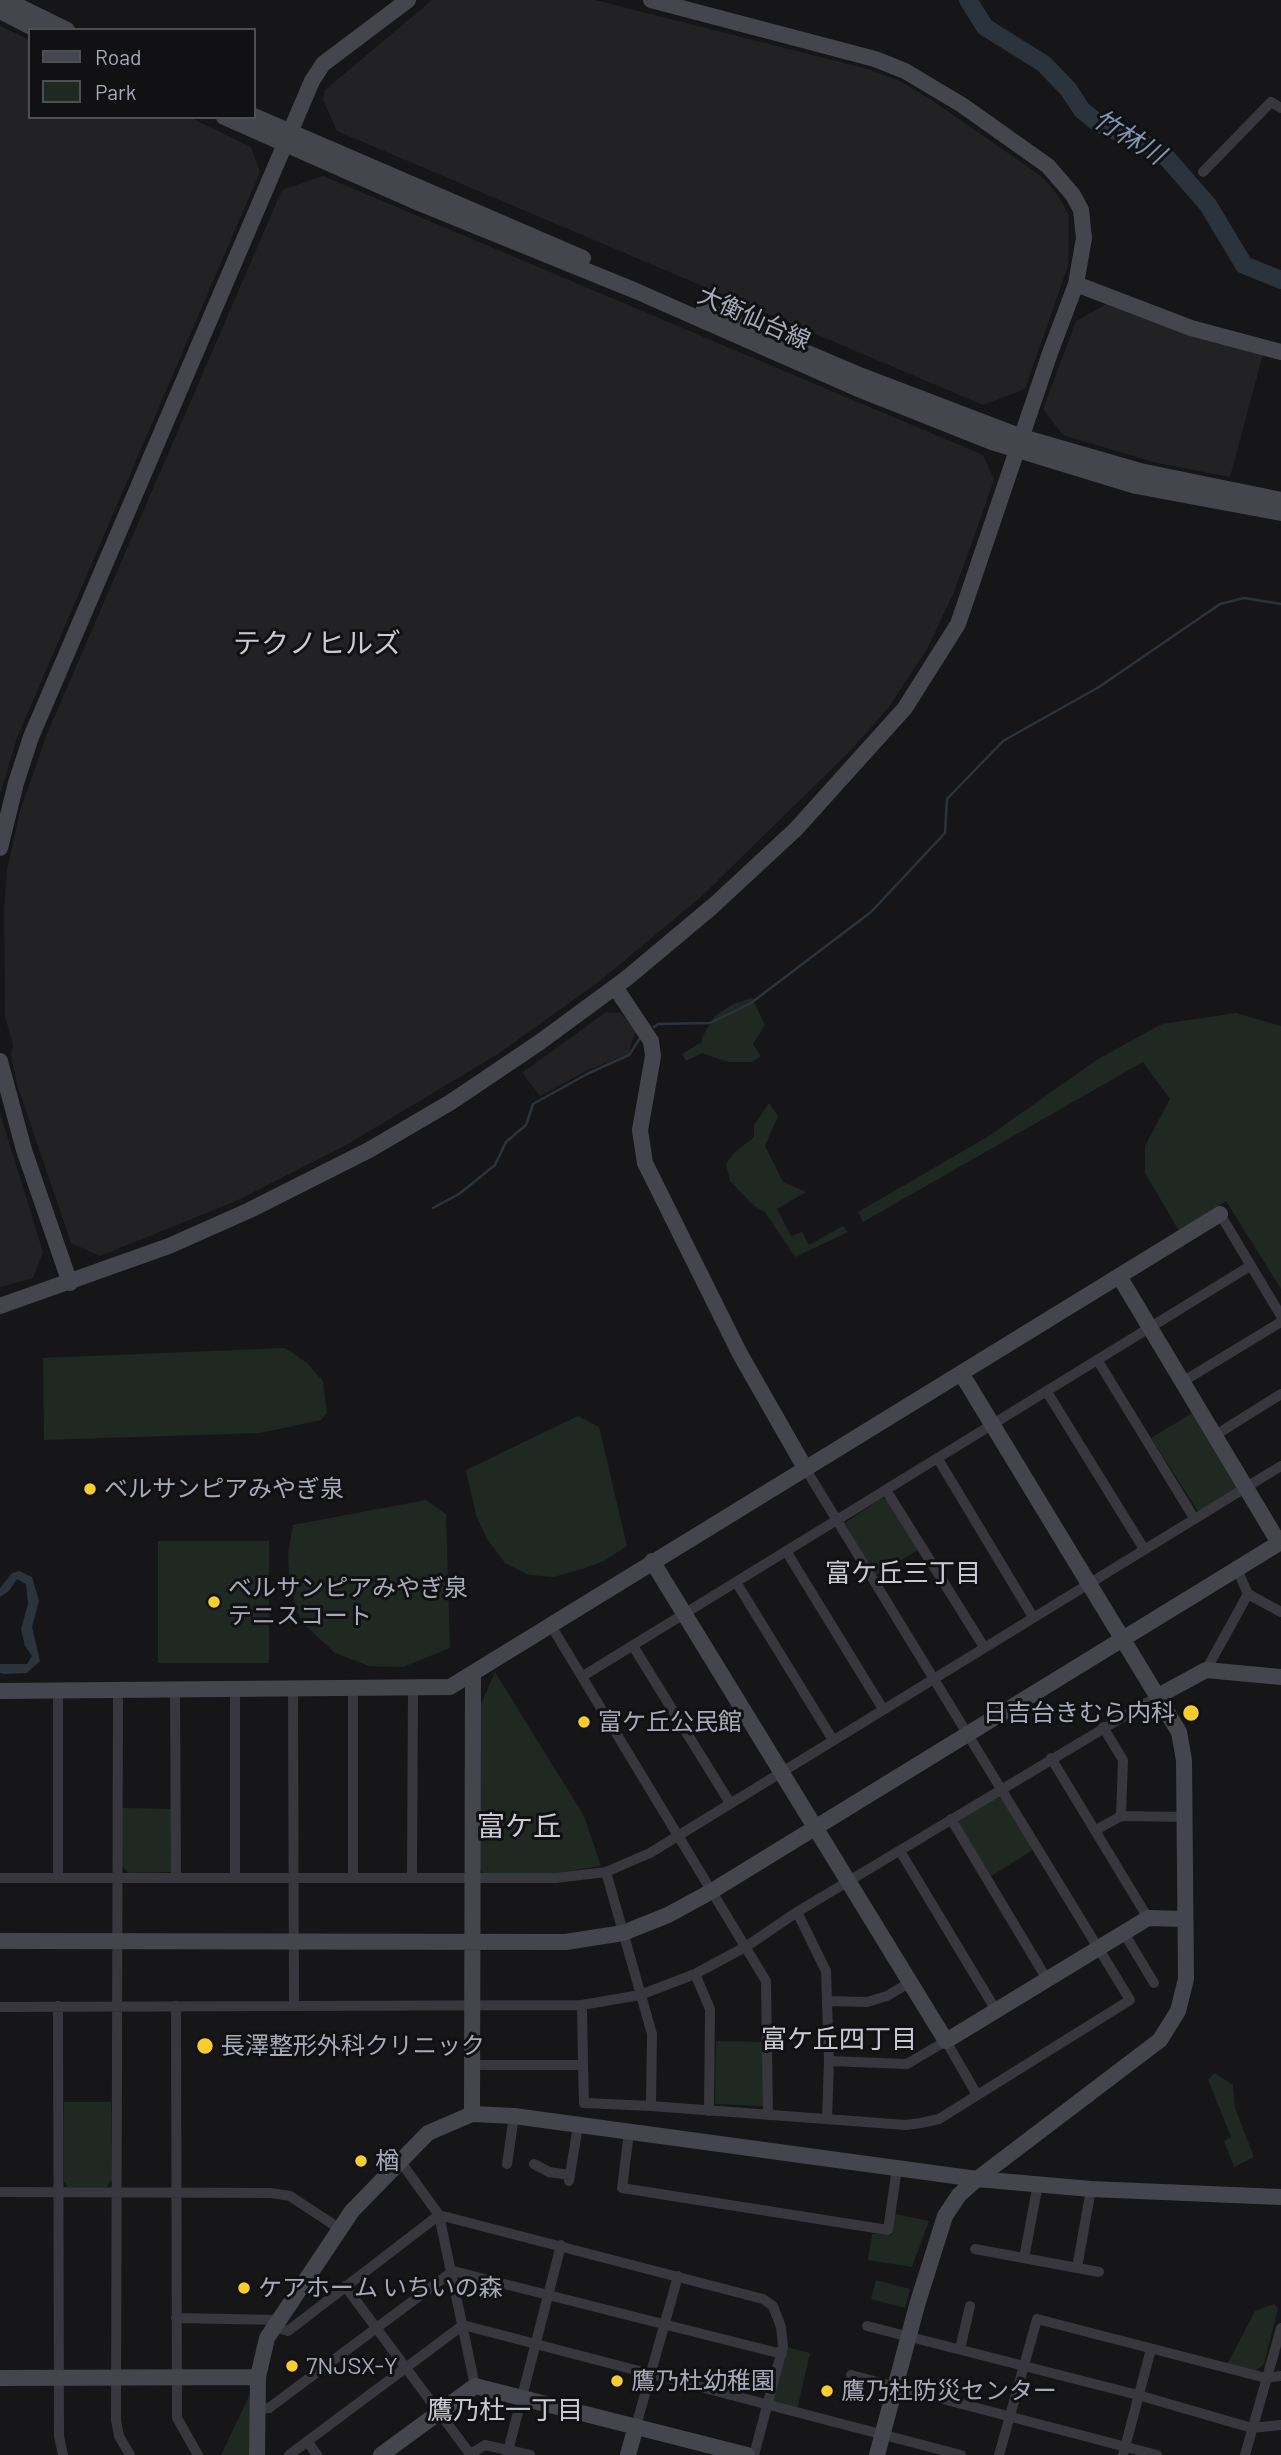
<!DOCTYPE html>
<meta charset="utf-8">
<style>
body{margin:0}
#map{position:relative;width:1281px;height:2455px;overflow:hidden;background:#161618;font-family:Barlow,sans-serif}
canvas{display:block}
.legend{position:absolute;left:28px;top:28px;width:228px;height:91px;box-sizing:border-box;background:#111113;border:2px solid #4d4f55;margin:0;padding:9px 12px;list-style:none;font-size:21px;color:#a7abb9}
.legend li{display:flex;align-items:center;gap:14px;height:35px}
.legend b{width:35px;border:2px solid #4d4f55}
</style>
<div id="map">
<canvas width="1281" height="2455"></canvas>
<ul class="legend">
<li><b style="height:9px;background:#45464d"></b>Road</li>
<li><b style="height:19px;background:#202822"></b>Park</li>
</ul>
</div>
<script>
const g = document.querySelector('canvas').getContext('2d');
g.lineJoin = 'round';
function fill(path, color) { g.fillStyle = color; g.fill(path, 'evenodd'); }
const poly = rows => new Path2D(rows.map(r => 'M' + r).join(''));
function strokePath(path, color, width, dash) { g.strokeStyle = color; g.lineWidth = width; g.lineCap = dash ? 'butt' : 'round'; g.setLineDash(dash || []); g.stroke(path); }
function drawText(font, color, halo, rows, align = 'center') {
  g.font = font + ' Barlow,"Noto Sans JP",sans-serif'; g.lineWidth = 6; g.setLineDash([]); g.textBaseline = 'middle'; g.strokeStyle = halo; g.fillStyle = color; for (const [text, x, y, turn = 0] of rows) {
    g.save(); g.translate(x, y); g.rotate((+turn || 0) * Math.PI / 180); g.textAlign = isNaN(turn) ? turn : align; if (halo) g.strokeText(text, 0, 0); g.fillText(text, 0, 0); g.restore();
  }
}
fill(poly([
 [432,0,595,0,864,68,900,81,933,101,1041,176,1058,195,1069,215,1068,266,1025,389,983,405,337,131,323,100,325,90],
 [0,26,30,40,30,117,189,117,251,147,260,172,17,738,0,794],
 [323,176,983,455,994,480,954,592,927,649,889,707,851,750,702,896,600,981,498,1054,346,1145,236,1201,100,1256,71,1243,18,1087,11,1056,13,1046,5,1016,4,910,7,870,20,811,47,734,282,190],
 [1109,303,1263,354,1230,477,1157,463,1063,435,1043,409,1076,321],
 [606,1012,620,1013,636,1030,628,1054,588,1070,540,1096,522,1073],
 [0,1113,43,1252,33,1278,0,1287]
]), '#222225');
fill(poly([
 [752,998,765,1025,753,1044,761,1056,752,1062,728,1062,702,1053,686,1061,682,1054,702,1042,702,1037,715,1016,733,1004],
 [1236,1013,1281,1026,1281,1289,1226,1201,1179,1231,1145,1173,1145,1146,1170,1099,1143,1062,863,1222,858,1212,989,1136,1098,1059,1162,1024],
 [769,1103,778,1116,765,1146,783,1182,806,1192,777,1209,791,1236,802,1232,809,1245,843,1226,848,1232,795,1257,765,1212,754,1206,730,1181,726,1164,734,1153,754,1137,754,1125],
 [285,1348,307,1363,323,1381,327,1413,321,1420,260,1433,44,1440,43,1358],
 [1194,1412,1237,1484,1235,1490,1198,1511,1151,1438],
 [578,1416,599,1427,627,1546,604,1561,582,1569,554,1577,529,1575,505,1563,487,1539,476,1515,466,1470],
 [882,1498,888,1500,918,1550,874,1576,845,1523],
 [426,1500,446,1514,450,1648,403,1667,369,1666,335,1653,307,1627,297,1612,289,1573,288,1553,293,1525],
 [158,1541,269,1541,269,1663,158,1663],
 [495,1672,584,1816,601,1866,556,1873,484,1874,479,1869,480,1706],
 [996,1797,1004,1799,1033,1850,991,1876,958,1825,960,1817],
 [122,1808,172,1809,171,1872,128,1873,122,1866],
 [716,2041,764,2042,764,2106,715,2104],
 [1215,2073,1233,2085,1235,2108,1254,2157,1234,2167,1224,2141,1231,2137,1208,2079],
 [64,2102,111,2102,112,2179,107,2187,68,2187,64,2182],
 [895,2214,929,2221,912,2267,868,2260,872,2234,892,2235],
 [876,2280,910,2289,905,2308,871,2299],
 [1274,2304,1278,2308,1264,2364,1253,2373,1227,2365,1255,2311],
 [783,2346,810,2353,797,2410,768,2402],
 [252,2390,249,2455,221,2455]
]), '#202822');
fill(poly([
 [19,1571,32,1577,39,1601,32,1627,40,1661,27,1673,4,1674,0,1673,0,1664,27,1664,32,1656,25,1646,21,1629,28,1604,26,1584,17,1579,9,1591,0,1597,0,1588,12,1573]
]), '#2b333c');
strokePath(poly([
 [654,1027,658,1024,710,1023,751,1003,871,912,945,833,947,799,1003,741,1099,687,1220,604,1244,598,1281,604],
 [433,1208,459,1194,495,1165,506,1142,526,1125,533,1104,589,1073,629,1055,640,1038]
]), '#2b333c', 2.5);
strokePath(poly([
 [968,0,985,27,1044,64,1068,89,1082,110,1099,124,1140,141,1167,158,1208,205,1244,265,1281,280]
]), '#2b333c', 18);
strokePath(poly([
 [1203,172,1271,102,1281,108],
 [1220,1214,1281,1316],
 [1098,1361,1194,1518],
 [1182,1382,1281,1322],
 [1047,1392,1144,1549],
 [1214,1436,1281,1394],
 [938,1459,1033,1617],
 [886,1490,984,1647],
 [786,1551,883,1709],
 [1237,1569,1248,1594,1281,1612],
 [736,1582,833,1740],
 [550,1624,766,1981,768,2115],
 [633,1646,730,1803],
 [1206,1670,1248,1594],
 [583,1676,1250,1266],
 [293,1688,294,2005],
 [118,1689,116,2420,119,2436,130,2455],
 [175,1689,176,1878],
 [235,1689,235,1877],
 [353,1689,353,1877],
 [58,1690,58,1878],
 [1103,1727,1123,1760,1121,1816],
 [1051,1758,1148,1918],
 [951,1819,1048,1981],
 [1096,1830,1121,1816,1185,1817],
 [900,1851,997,2012],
 [606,1872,652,2034,651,2106,906,2125,921,2123,939,2119,1130,2000,805,1468],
 [412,1877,413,1689],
 [0,1878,555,1878,606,1872,650,1853,1281,1466],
 [797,1912,826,1971,829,2061],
 [1124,1933,1154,1983],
 [695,1974,710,2009,709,2111],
 [829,2001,867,2002,887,1996,909,1983],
 [582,2005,583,2065],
 [58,2006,59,2436,63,2455],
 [176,2006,177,2418,198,2455],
 [0,2007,582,2005,640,1995,695,1974,747,1946,797,1912,1158,1696],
 [472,2065,583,2065,584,2103,651,2106],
 [827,2119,829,2061,907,2064,946,2041,976,2093],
 [629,2133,622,2188,888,2230,897,2168],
 [400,2161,439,2215,475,2386],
 [507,2164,514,2116],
 [534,2164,549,2172,570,2175],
 [569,2181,578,2126],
 [0,2192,271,2193,290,2196,340,2229],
 [439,2215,763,2299,773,2306,781,2327,783,2346,754,2455],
 [975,2249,1099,2272],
 [1024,2258,1038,2184],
 [1077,2268,1091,2189],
 [345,2286,470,2454],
 [176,2318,280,2320],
 [867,2326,1138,2395,1252,2428,1281,2425],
 [275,2327,288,2331,439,2215],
 [960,2349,970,2306],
 [851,2375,1157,2455],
 [259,2409,269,2408,453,2271,782,2354],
 [636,2426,678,2276],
 [307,2441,317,2455],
 [289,2455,463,2325,961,2455],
 [469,2455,485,2445,530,2455],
 [507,2455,561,2245],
 [999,2455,1037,2319,1266,2378,1281,2376],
 [1123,2455,1151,2349],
 [1245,2455,1281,2328]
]), '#37373d', 10);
strokePath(poly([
 [6,0,67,30],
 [0,11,37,30],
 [254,116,583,258],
 [224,117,412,200,636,291,856,388,992,442,1136,486,1281,513],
 [1076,284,1191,328,1281,352],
 [704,309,862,376,1022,437,1140,471,1281,500],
 [0,848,16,783,31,737,312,81,323,64,408,0],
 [615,987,651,1041,653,1056,640,1130,645,1163,740,1354,805,1468],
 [0,1061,24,1150,70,1283],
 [0,1306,169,1246,250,1210,369,1150,451,1102,540,1042,627,978,713,906,796,829,905,708,958,624,1050,353,1076,284,1084,238,1081,210,1073,195,1048,166,962,105,905,71,875,59,651,0],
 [652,1561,946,2041,1148,1918,1185,1919],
 [0,1691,450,1687,1220,1214],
 [1158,1696,1206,1670,1281,1677],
 [0,1941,566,1942,623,1933,668,1915,712,1891,1279,1543,1119,1276],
 [472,2114,473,1675],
 [0,2378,258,2377],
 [257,2455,258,2377,267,2338,352,2211,428,2133,472,2114,514,2116,977,2179,1091,2189,1281,2197],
 [381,2455,475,2386,747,2455],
 [628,2455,636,2426],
 [877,2455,917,2305,945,2216,959,2195,977,2179,1160,2040,1178,2011,1186,1979,1184,1760,1179,1732,961,1373]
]), '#45464d', 16);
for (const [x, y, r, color] of [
 [90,1489,7,"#f9cd2d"],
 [214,1602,7,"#f9cd2d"],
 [1191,1713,9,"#f9cd2d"],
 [584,1722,7,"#f9cd2d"],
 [205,2046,9,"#f9cd2d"],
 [361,2161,7,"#f9cd2d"],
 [244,2288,7,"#f9cd2d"],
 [292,2366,7,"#f9cd2d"],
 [617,2381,7,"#f9cd2d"],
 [827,2391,7,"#f9cd2d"]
]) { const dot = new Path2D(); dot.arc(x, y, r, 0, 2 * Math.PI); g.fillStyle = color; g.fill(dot); strokePath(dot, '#111113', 2.5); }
drawText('24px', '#a7abb9', '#111113', [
 ["大衡仙台線",754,318,24]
]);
drawText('24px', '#a7abb9', '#111113', [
 ["ベルサンピアみやぎ泉",104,1489],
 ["ベルサンピアみやぎ泉",228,1588],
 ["テニスコート",228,1616],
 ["日吉台きむら内科",1175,1713,"right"],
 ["富ケ丘公民館",598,1722],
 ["長澤整形外科クリニック",221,2046],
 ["楢",375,2161],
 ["ケアホーム いちいの森",258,2288],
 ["7NJSX-Y",306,2366],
 ["鷹乃杜幼稚園",631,2381],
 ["鷹乃杜防災センター",841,2391]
], 'left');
drawText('italic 26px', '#7d94b5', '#111113', [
 ["竹林川",1129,137,32]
]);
drawText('26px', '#c9cad4', '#111113', [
 ["富ケ丘三丁目",903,1573],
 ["富ケ丘四丁目",839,2039],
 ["鷹乃杜一丁目",505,2410]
]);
drawText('28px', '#c9cad4', '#111113', [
 ["テクノヒルズ",317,644],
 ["富ケ丘",519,1827]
]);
</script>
